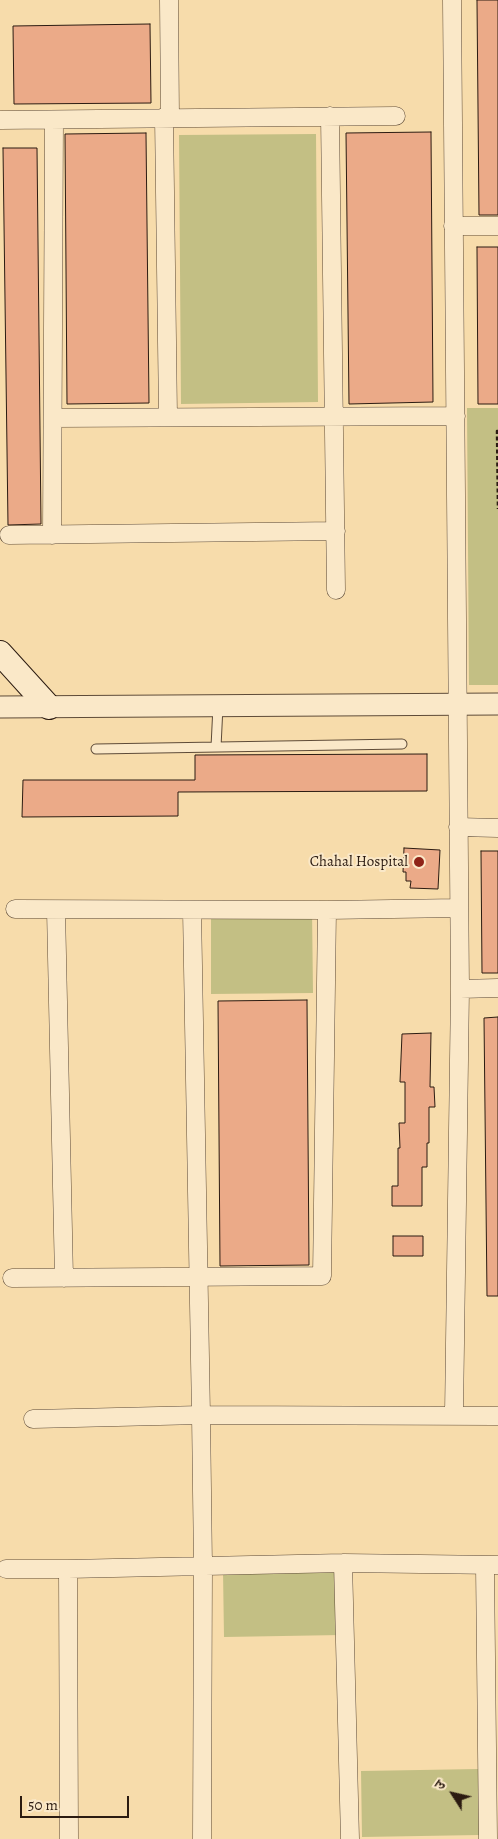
<!DOCTYPE html>
<meta charset="utf-8">
<style>
body{margin:0}
#map{position:relative;width:498px;height:1839px;overflow:hidden;background:#f7dcab;font-family:Alegreya,"Noto Serif Devanagari",serif}
canvas{display:block}
.north{position:absolute;left:428px;top:1769px;width:50px;height:50px;-webkit-text-stroke:4px #fae8c8;paint-order:stroke;rotate:305deg;font-size:14px;font-weight:700;line-height:20px;text-align:center;color:#2b1b11}
.north::after{content:'';display:block;margin:auto;width:18px;height:22px;background:#2b1b11;clip-path:polygon(50% 0,100% 100%,50% 72%,0 100%)}
.scale{position:absolute;left:20px;top:1796px;width:109px;height:22px;box-sizing:border-box;border:2px solid #2b1b11;border-top:0;padding-left:6px;font-size:15px;line-height:18px;white-space:nowrap;color:#2b1b11;-webkit-text-stroke:4px #fae8c8;paint-order:stroke}
</style>
<div id="map">
<canvas width="498" height="1839"></canvas>
<div class="north">उ</div>
<div class="scale">50 m</div>
</div>
<script>
const g = document.querySelector('canvas').getContext('2d');
g.lineJoin = 'round';
function fill(path, color) { g.fillStyle = color; g.fill(path, 'evenodd'); }
const poly = rows => new Path2D(rows.map(r => 'M' + r).join(''));
function strokePath(path, color, width, dash) { g.strokeStyle = color; g.lineWidth = width; g.lineCap = dash ? 'butt' : 'round'; g.setLineDash(dash || []); g.stroke(path); }
function drawText(font, color, halo, rows, align = 'center') {
  g.font = font + ' Alegreya,serif'; g.lineWidth = 4; g.setLineDash([]); g.textBaseline = 'middle'; g.strokeStyle = halo; g.fillStyle = color; for (const [text, x, y, turn = 0] of rows) {
    g.save(); g.translate(x, y); g.rotate((+turn || 0) * Math.PI / 180); g.textAlign = isNaN(turn) ? turn : align; if (halo) g.strokeText(text, 0, 0); g.fillText(text, 0, 0); g.restore();
  }
}
fill(poly([
 [316,134,318,402,181,404,179,135],
 [467,408,498,408,498,685,469,685],
 [312,910,313,993,211,994,211,912],
 [340,1569,341,1635,224,1637,223,1571],
 [479,1769,479,1835,362,1837,361,1771]
]), '#c3bf84');
const building = poly([
 [477,0,498,0,498,215,479,215,477,0],
 [150,24,151,103,14,104,13,26,150,24],
 [431,132,433,402,349,404,346,133,431,132],
 [146,133,149,403,67,404,65,134,146,133],
 [3,148,37,148,41,524,8,525,3,148],
 [477,247,498,247,498,404,478,404,477,247],
 [427,754,427,791,178,792,178,816,22,817,23,780,195,780,195,755,427,754],
 [404,848,440,850,438,889,410,888,411,881,406,881,406,872,403,872,404,848],
 [481,851,498,851,498,973,482,973,481,851],
 [307,1000,309,1265,220,1266,218,1001,307,1000],
 [498,1017,498,1296,487,1296,484,1018,498,1017],
 [431,1033,430,1087,434,1087,435,1107,429,1107,429,1143,427,1143,427,1167,422,1167,422,1206,392,1206,392,1186,398,1186,398,1148,400,1148,399,1123,405,1123,405,1082,400,1082,402,1034,431,1033],
 [393,1236,423,1236,423,1256,393,1256,393,1236]
]);
fill(building, '#ebaa88');
strokePath(building, '#2b1b11', 1);
const service = poly([
 [216,747,218,706],
 [96,749,402,744]
]);
const minor = poly([
 [169,0,170,117],
 [452,0,460,989,454,1414],
 [330,116,336,590],
 [164,117,168,416],
 [0,120,396,116],
 [453,226,498,226],
 [53,418,456,416],
 [9,535,336,531],
 [52,535,54,120],
 [458,827,498,828],
 [15,909,327,910,458,908],
 [56,910,64,1278],
 [192,910,201,1415,203,1566,202,1839],
 [460,989,498,988],
 [12,1278,322,1276,327,910],
 [33,1419,201,1415,498,1416],
 [343,1563,350,1839],
 [485,1566,488,1839],
 [6,1569,68,1569,343,1563,498,1565],
 [68,1569,69,1839]
]);
const tertiary = poly([
 [0,707,498,704]
]);
const secondary = poly([
 [0,653,49,707]
]);
strokePath(service, '#5e4b38', 11);
strokePath(minor, '#5e4b38', 19);
strokePath(tertiary, '#5e4b38', 23);
strokePath(secondary, '#2b1b11', 26);
strokePath(poly([
 [498,431,497,431,498,509]
]), '#2b1b11', 2.5, [4, 2.5]);
strokePath(service, '#fae8c8', 9);
strokePath(minor, '#fae8c8', 18);
strokePath(tertiary, '#fae8c8', 21);
strokePath(secondary, '#fae8c8', 24);
for (const [x, y, r, color] of [
 [419,862,6,"#8f2418"]
]) { const dot = new Path2D(); dot.arc(x, y, r, 0, 2 * Math.PI); g.fillStyle = color; g.fill(dot); strokePath(dot, '#fae8c8', 2); }
drawText('15px', '#2b1b11', '#fae8c8', [
 ["Chahal Hospital",408,862]
], 'right');
</script>
